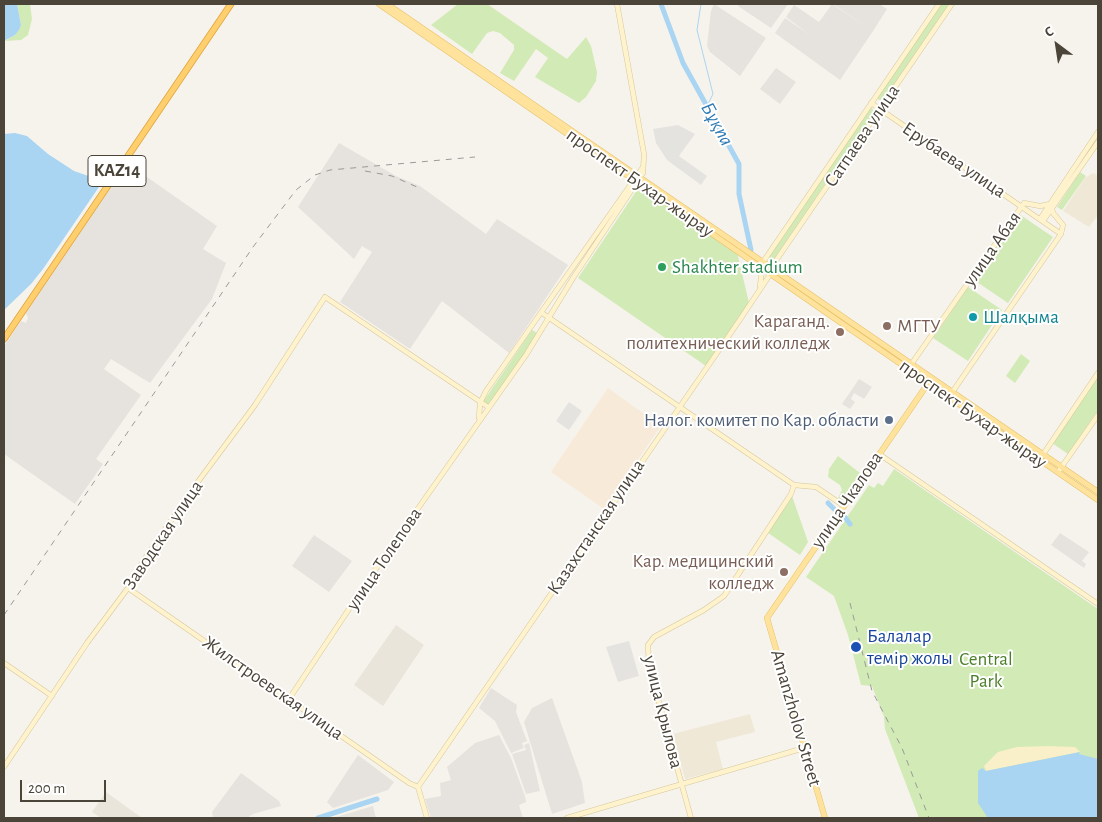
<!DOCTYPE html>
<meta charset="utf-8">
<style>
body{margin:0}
#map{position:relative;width:1102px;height:822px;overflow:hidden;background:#f6f3ec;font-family:"Alegreya Sans",sans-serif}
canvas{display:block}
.frame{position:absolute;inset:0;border:5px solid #4b4439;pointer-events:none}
.north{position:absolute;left:1032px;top:20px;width:50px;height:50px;-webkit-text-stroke:4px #fff;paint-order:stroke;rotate:329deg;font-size:14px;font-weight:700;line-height:20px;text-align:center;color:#4b4439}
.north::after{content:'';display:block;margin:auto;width:18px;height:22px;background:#4b4439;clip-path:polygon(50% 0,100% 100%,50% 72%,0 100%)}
.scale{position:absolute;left:20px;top:780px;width:86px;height:22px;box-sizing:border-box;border:2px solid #4b4439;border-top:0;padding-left:6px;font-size:15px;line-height:18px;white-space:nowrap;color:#4b4439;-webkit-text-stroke:4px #fff;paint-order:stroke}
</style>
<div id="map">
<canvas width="1102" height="822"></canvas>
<div class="frame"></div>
<div class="north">С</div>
<div class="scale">200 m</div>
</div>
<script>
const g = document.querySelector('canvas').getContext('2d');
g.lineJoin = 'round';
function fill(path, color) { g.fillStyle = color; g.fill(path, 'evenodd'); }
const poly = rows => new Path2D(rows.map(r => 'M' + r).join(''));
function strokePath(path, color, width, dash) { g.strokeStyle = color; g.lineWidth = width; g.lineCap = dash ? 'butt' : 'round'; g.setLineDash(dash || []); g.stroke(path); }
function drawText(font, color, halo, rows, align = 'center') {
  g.font = font + ' "Alegreya Sans",sans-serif'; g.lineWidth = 4; g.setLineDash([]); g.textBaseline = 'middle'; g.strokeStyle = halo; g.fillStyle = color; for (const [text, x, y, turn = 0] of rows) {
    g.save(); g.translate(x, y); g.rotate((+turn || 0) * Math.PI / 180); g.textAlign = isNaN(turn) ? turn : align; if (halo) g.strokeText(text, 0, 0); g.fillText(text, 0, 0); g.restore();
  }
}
fill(poly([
 [396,625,424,645,383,706,354,685],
 [106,792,142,818,101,818,92,812]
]), '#eae5da');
fill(poly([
 [608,388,661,426,604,509,551,472]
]), '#f7ead8');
fill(poly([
 [714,4,766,38,740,76,710,52,707,46,711,11],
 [740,4,788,4,771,28,738,6],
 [832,4,873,31,840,80,775,33,785,18,810,35,786,17,794,5,819,22],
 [833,4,879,4,887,9,873,31],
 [776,68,796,82,780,104,760,89],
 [339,143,396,176,420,186,486,234,497,219,568,265,509,353,442,301,410,349,340,302,372,252,362,246,354,259,298,207],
 [127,163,217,226,203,249,226,263,212,299,150,383,111,359,104,369,141,395,96,459,103,464,75,504,4,454,4,346,21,321,26,323,28,318,26,313],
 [859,379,872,387,864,399,854,393,851,399,855,402,850,409,842,404],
 [1060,533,1089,552,1082,561,1086,564,1084,568,1051,545],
 [314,535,352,561,329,592,292,566],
 [491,688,517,705,516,712,527,741,522,743,524,748,511,753,495,721,479,708],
 [552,698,582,782,585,803,552,814,524,722,532,708],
 [499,735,511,758,525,796,526,802,519,805,523,818,431,818,425,799,441,796,440,783,451,780,447,767,475,743],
 [529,743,540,791,526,794,512,754,526,750,524,745],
 [358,755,394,782,388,790,333,808,327,802],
 [241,773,279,801,281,806,253,814,247,818,213,818,212,812],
 [373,806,376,818,333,818]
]), '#e6e2dd');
fill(poly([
 [1093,173,1098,176,1098,215,1089,227,1063,211,1085,178],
 [750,714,755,732,716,742,723,769,685,779,673,734]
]), '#efe8d6');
fill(poly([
 [17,4,30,4,32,19,28,35,21,40,5,41,15,35,21,25],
 [458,4,487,4,567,59,586,37,591,46,597,72,596,81,586,97,579,103,535,77,548,58,536,49,514,81,500,73,514,50,514,45,500,33,493,31,487,33,472,54,431,25],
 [941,4,949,4,882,102,877,98],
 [870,107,875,111,772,262,766,258],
 [1080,172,1086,176,1062,210,1057,207],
 [639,187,737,252,749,303,706,366,578,278],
 [1019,214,1053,237,1008,303,974,280],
 [968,287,1002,310,968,361,933,338],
 [532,330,537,333,525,353,488,405,483,402],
 [1021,354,1030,361,1015,383,1006,376],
 [1098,377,1098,410,1068,454,1052,443],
 [838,456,860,473,842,501,838,498,842,490,840,485,828,477,829,469],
 [894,469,1098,609,1098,818,919,818,885,729,884,717,872,686,861,685,848,635,834,596,806,577,869,485,874,488,878,483,883,486],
 [792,496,808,542,800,555,768,533]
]), '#d2eab5');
fill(poly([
 [1047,746,1075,747,1080,752,986,771,984,766,998,752,1017,747]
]), '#f9efc9');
fill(poly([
 [678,125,695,134,679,156,707,176,701,185,667,160,656,143,653,129],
 [569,402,582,411,569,430,556,421],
 [629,641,639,676,618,682,606,647]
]), '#e5e3e0');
fill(poly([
 [4,4,17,4,21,25,19,30,15,35,4,41],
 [15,133,27,136,48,154,74,171,100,180,101,184,43,269,31,284,4,310,4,134],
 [1080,752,1079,754,1098,759,1098,818,988,818,978,803,978,771,982,768,986,771]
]), '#a9d4f2');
strokePath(poly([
 [701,4,697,30,713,94,706,108]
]), '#a9d4f2', 1);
strokePath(poly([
 [661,4,683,63,739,164,739,194,751,250],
 [828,503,834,509],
 [844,516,850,524],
 [318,818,377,799]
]), '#a9d4f2', 5);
const secondary = poly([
 [871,103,1061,234],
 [1040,219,1098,132],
 [1043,221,1098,142],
 [760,286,763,262,939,4],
 [542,313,794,485],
 [910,366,1024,203,1040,206,1050,204],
 [951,394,1061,234,1063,225,1053,213,1052,208],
 [479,418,480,403,486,391,643,167],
 [879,454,1098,604],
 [1040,459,1098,373],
 [1058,472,1098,415],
 [794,485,816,487,844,506],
 [128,588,409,783,418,787],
 [4,663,52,696],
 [289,699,381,561,526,355,573,278,643,173,644,154,617,4],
 [4,767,87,643,128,588,143,561,197,483,255,405,325,297,488,407],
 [418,787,739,321,771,273,775,262,952,4],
 [418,787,427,818],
 [567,818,804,748],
 [691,818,649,666,648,645,654,637,704,610,724,596,791,494,794,485]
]);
const primary = poly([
 [379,4,1098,500],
 [387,4,1098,492],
 [825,818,767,618,929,382]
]);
const highway = poly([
 [4,339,231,4]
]);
strokePath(secondary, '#d6c79b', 5.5);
strokePath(primary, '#e6c16a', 6);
strokePath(highway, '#e0a43c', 7);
strokePath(secondary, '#fff3cd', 4.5);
strokePath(primary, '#ffe39c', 5);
strokePath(highway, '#ffcf6e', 5.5);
strokePath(poly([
 [365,171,392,176,417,187],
 [850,603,872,691,902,748,929,818],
 [4,615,253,247,296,190,315,175,330,170,475,157]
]), '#9a9a9a', 1, [6, 6]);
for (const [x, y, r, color] of [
 [662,267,5,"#2e9e5b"],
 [973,317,5,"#0f9aa8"],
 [887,326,5,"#8d6e63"],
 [840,332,5,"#8d6e63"],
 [889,420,5,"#5c6f8a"],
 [784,572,5,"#8d6e63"],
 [856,647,6,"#1a4fb4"]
]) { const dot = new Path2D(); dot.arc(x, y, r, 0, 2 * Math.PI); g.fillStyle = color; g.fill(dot); strokePath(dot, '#fff', 2); }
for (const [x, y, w] of [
 [117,171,58]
]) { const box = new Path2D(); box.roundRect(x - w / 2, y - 15.5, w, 31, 4); g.fillStyle = '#fff'; g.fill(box); strokePath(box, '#4b4439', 1); }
drawText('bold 18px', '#4b4439', null, [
 ["KAZ14",117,171]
]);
drawText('19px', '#4b4439', '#fff', [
 ["Сатпаева улица",862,136,-56],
 ["Ерубаева улица",954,160,34],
 ["проспект Бухар-жырау",640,183,35],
 ["улица Абая",992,249,-55],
 ["проспект Бухар-жырау",973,414,35],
 ["улица Чкалова",847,500,-56],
 ["Казахстанская улица",596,527,-56],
 ["Заводская улица",163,535,-56],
 ["улица Толепова",384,559,-56],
 ["Жилстроевская улица",273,688,35],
 ["улица Крылова",663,712,76],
 ["Amanzholov Street",796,718,74]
]);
drawText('19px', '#27864d', '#fff', [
 ["Shakhter stadium",672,267]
], 'left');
drawText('19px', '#0d838f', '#fff', [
 ["Шалқыма",983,317]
], 'left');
drawText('19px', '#785e54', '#fff', [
 ["Караганд.",830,321],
 ["политехнический колледж",830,343],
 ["МГТУ",897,326,"left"],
 ["Кар. медицинский",774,561],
 ["колледж",774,583]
], 'right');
drawText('19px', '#4e5e75', '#fff', [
 ["Налог. комитет по Кар. области",879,420]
], 'right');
drawText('19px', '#164399', '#fff', [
 ["Балалар",867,636],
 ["темір жолы",867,658]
], 'left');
drawText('19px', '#4a7f2a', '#fff', [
 ["Central",986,659],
 ["Park",986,681]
]);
drawText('italic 20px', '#2e7ab2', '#fff', [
 ["Бұқпа",717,124,61]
]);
</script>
